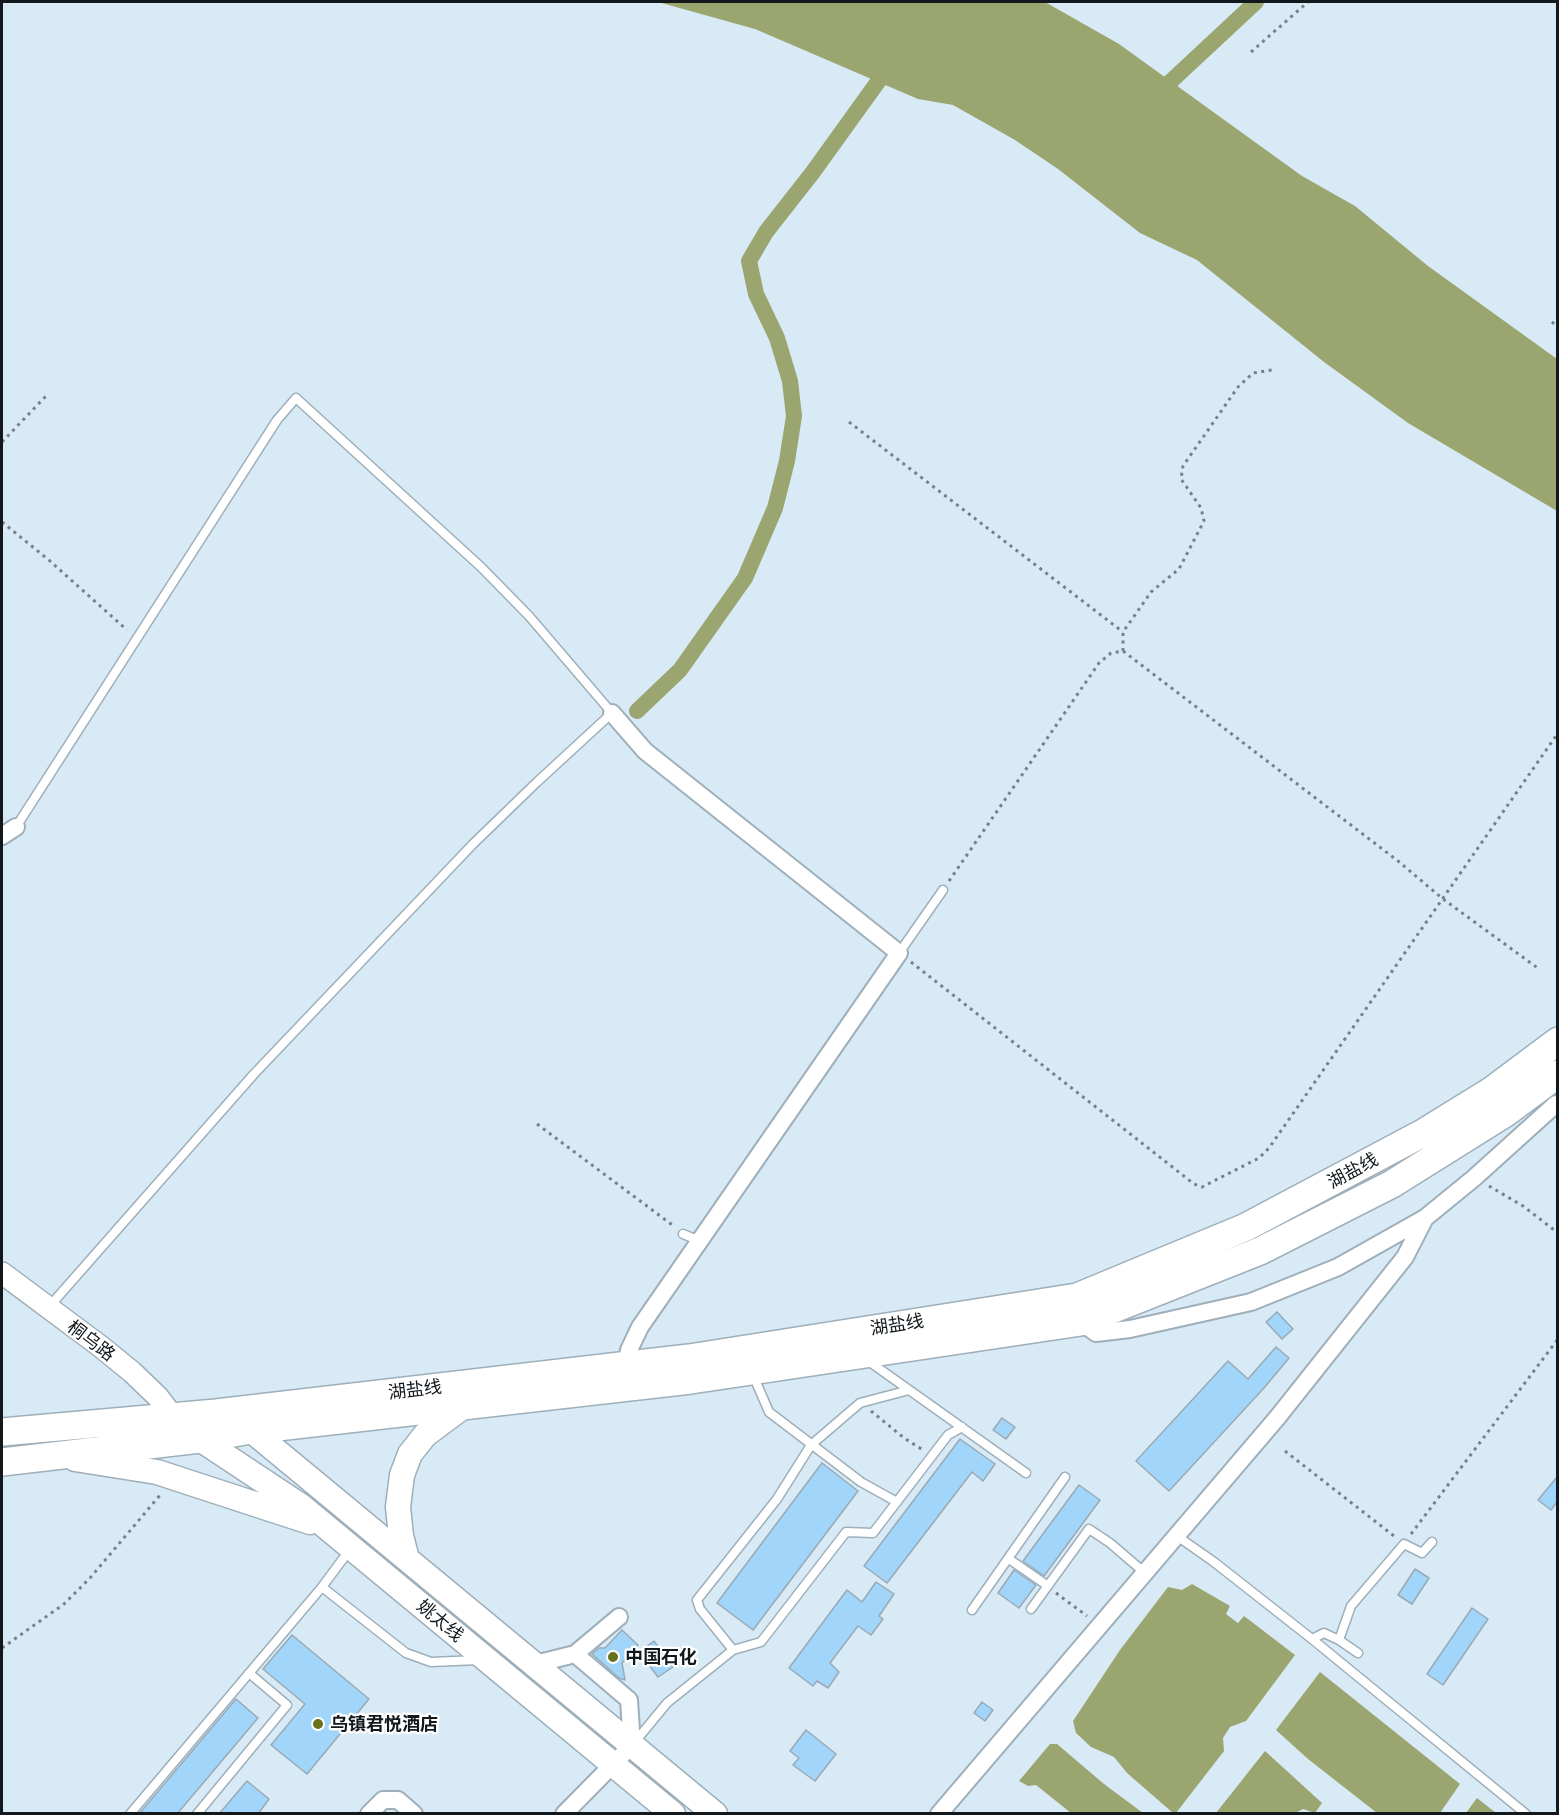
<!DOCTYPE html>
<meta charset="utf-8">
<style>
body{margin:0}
#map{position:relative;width:1559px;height:1815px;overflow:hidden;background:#d8eaf6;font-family:"Playfair Display",serif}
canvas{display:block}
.frame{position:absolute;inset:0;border:3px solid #12181c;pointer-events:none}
</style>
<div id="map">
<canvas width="1559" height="1815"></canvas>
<div class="frame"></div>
</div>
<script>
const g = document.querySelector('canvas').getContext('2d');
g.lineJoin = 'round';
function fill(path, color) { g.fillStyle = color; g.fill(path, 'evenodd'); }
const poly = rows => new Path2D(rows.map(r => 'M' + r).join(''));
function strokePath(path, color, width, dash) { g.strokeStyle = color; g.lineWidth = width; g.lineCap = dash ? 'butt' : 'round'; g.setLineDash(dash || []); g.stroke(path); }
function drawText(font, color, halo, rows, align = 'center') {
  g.font = font + ' "Playfair Display","Noto Sans SC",serif'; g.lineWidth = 4.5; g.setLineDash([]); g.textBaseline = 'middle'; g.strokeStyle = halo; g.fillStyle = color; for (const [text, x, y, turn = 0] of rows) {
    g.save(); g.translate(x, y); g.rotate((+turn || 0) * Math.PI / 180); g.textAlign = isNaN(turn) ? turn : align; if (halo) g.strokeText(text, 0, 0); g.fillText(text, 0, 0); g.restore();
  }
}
fill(poly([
 [658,2,1045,2,1119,44,1302,176,1355,206,1428,266,1557,359,1557,511,1408,423,1324,362,1197,260,1140,233,1058,169,1015,140,953,105,918,99,755,29],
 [1192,1584,1230,1606,1226,1614,1238,1623,1244,1616,1295,1655,1246,1721,1230,1727,1223,1738,1224,1751,1176,1813,1173,1813,1127,1773,1114,1757,1091,1747,1076,1733,1073,1721,1120,1650,1168,1587,1182,1590],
 [1320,1672,1460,1784,1440,1813,1377,1813,1308,1759,1276,1730],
 [1050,1744,1057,1744,1104,1784,1143,1813,1071,1813,1036,1785,1028,1786,1019,1781],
 [1265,1751,1322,1803,1315,1813,1303,1809,1293,1814,1216,1813],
 [1477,1798,1496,1813,1466,1813]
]), '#9aa56f');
strokePath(poly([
 [1154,97,1256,2],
 [637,711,680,670,745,578,775,508,787,461,794,416,790,381,777,338,756,294,749,261,766,232,813,172,890,65]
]), '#9aa56f', 16);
const building = poly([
 [1277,1312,1293,1329,1282,1339,1266,1322,1277,1312],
 [1276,1347,1289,1358,1264,1388,1169,1491,1136,1461,1228,1361,1248,1379,1276,1347],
 [1002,1418,1015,1427,1006,1439,993,1430,1002,1418],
 [960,1439,995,1464,983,1481,972,1472,887,1583,864,1566,960,1439],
 [822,1463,858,1491,753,1630,717,1603,822,1463],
 [1557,1477,1557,1502,1551,1510,1538,1500,1557,1477],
 [1079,1485,1100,1500,1044,1576,1023,1561,1079,1485],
 [1415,1569,1429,1578,1412,1604,1398,1595,1415,1569],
 [1014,1570,1036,1585,1019,1608,998,1593,1014,1570],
 [876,1582,894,1594,879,1616,883,1619,871,1635,858,1626,830,1663,839,1672,828,1688,817,1681,813,1686,789,1668,847,1590,862,1602,876,1582],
 [1472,1608,1488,1619,1443,1685,1427,1674,1472,1608],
 [622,1630,638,1645,622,1663,625,1680,619,1678,592,1654,599,1648,605,1648,622,1630],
 [292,1635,369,1699,307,1774,271,1745,305,1704,263,1669,292,1635],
 [654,1641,673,1667,658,1677,639,1652,654,1641],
 [236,1699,258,1718,177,1814,139,1814,236,1699],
 [982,1702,993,1710,985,1721,974,1713,982,1702],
 [806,1730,836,1754,815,1781,793,1765,799,1758,790,1751,806,1730],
 [247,1781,269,1799,258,1814,219,1814,247,1781]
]);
fill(building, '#a1d6fa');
strokePath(building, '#99a9b4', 1.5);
const service = poly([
 [16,827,277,420,296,398,481,567,529,616,612,713,536,783,473,844,254,1074,48,1308],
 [899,953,943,890],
 [683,1234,700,1241],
 [867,1360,1026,1473],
 [753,1375,769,1412,861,1482,897,1502],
 [1177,1536,1214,1562,1312,1639,1526,1814],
 [1009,1559,1048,1586],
 [322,1587,406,1653,431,1662,479,1660],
 [1031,1609,1089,1529,1110,1543,1145,1573],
 [972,1610,1065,1477],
 [1312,1639,1324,1633,1339,1640,1358,1653],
 [1339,1640,1351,1606,1404,1544,1422,1553,1432,1542],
 [733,1650,700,1609,697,1600,777,1499,811,1445,860,1403,909,1390],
 [634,1743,667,1703,733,1650,761,1642,846,1532,873,1533,948,1435,962,1427],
 [130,1814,322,1587,351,1548],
 [197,1814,287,1705,249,1673]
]);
const minor = poly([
 [612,713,645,751,899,953,640,1327,629,1350,626,1365],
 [2,836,16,827],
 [1081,1322,1096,1333,1130,1329,1251,1302,1338,1267,1425,1218,1474,1178,1556,1104],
 [575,1654,619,1617],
 [535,1664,575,1654,629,1700,632,1745,564,1814],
 [369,1814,383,1800,398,1800,414,1814],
 [939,1814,1277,1418,1405,1257,1425,1218]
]);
const tertiary = poly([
 [2,1273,100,1346,132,1372,158,1397,174,1418]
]);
const secondary = poly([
 [251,1430,715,1814],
 [200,1439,301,1506,673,1814],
 [75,1459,157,1472,310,1522],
 [407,1559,401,1536,398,1507,402,1475,410,1454,425,1435,464,1406]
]);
const primary = poly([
 [2,1432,216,1413,689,1358,1077,1297,1246,1227,1423,1133,1491,1091,1558,1041],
 [2,1462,200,1439,251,1430,691,1380,1081,1322,1260,1251,1392,1184,1507,1112,1558,1074]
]);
strokePath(service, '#9eafba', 11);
strokePath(minor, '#9eafba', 20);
strokePath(tertiary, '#9eafba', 24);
strokePath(secondary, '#9eafba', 27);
strokePath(primary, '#9eafba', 30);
strokePath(poly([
 [1251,52,1308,2],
 [1552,324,1558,317],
 [849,422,1123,632],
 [2,442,46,396],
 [2,522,50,561,127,630],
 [1123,651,1123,632,1151,592,1179,569,1204,521,1201,508,1181,479,1183,466,1238,387,1253,373,1272,370],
 [949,881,1099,663,1111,653,1123,651,1398,861,1443,899,1539,969],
 [911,962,1194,1184,1202,1187,1259,1158,1269,1148,1558,733],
 [537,1124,675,1227],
 [1489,1186,1523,1206,1558,1233],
 [871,1411,904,1438,923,1450],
 [1285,1451,1394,1536],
 [1411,1534,1558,1339],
 [1056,1593,1087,1616],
 [2,1648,64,1604,90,1578,161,1494]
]), '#76828a', 3, [3, 4.5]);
strokePath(service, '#fff', 8);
strokePath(minor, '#fff', 16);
strokePath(tertiary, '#fff', 21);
strokePath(secondary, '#fff', 24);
strokePath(primary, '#fff', 27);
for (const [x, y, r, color] of [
 [613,1657,6,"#67721d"],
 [318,1724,6,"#67721d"]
]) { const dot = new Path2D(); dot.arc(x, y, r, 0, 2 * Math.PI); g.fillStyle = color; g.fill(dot); strokePath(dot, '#fff', 2); }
drawText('18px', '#12181c', '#fff', [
 ["湖盐线",1353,1171,-28],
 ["湖盐线",897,1325,-9],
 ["桐乌路",91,1341,37],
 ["湖盐线",415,1390,-7],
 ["姚太线",440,1621,40]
]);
drawText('bold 18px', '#12181c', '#fff', [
 ["中国石化",625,1657],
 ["乌镇君悦酒店",330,1724]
], 'left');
</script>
